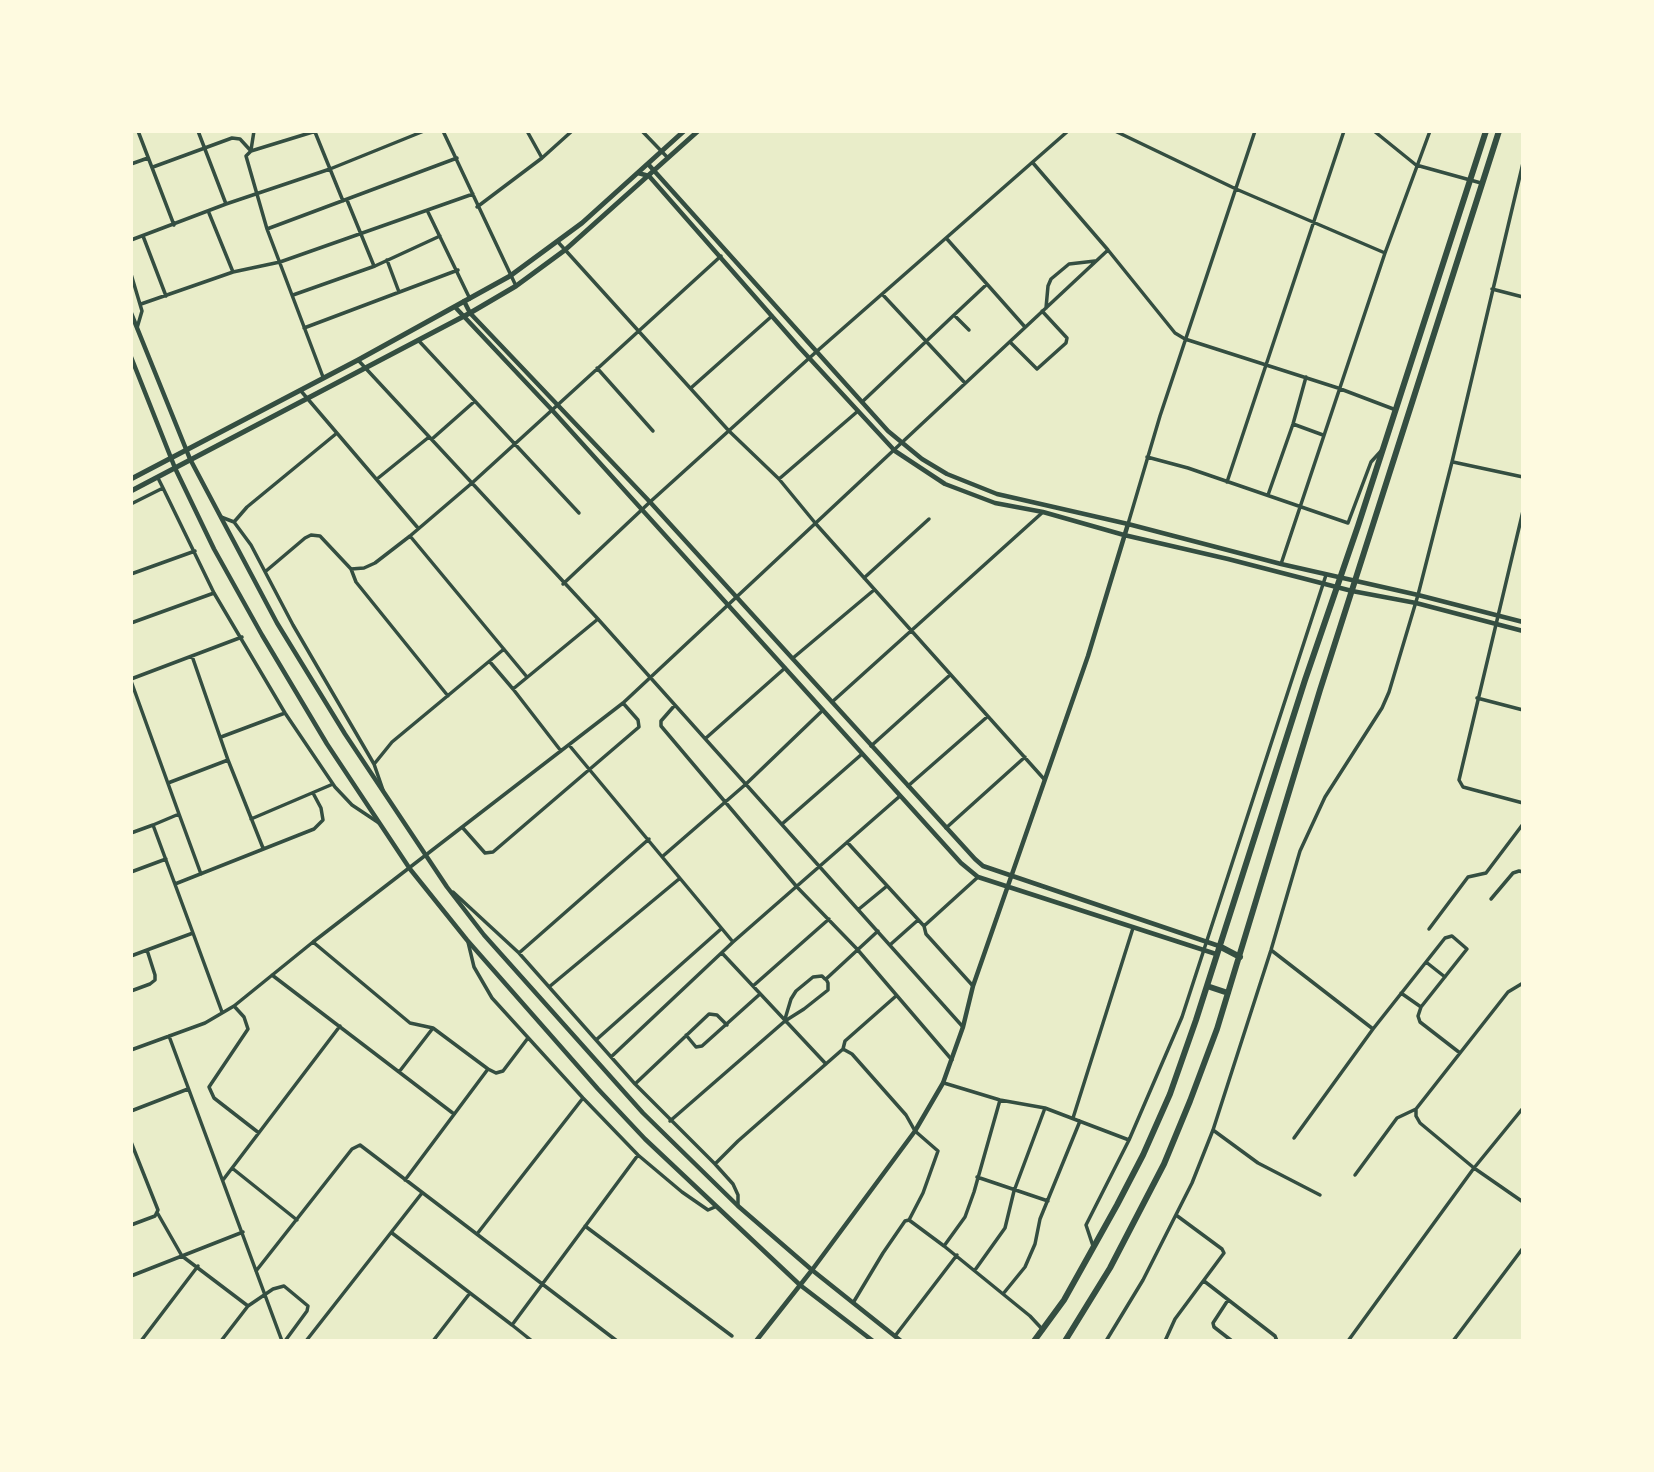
<!DOCTYPE html>
<style>
body{margin:0}
#map{position:relative;width:1654px;height:1472px;overflow:hidden;background:#e9edc9;font-family:Arial,sans-serif}
canvas{display:block}
.frame{position:absolute;inset:0;border:133px solid #fefae0;pointer-events:none}
</style>
<div id="map">
<canvas width="1654" height="1472"></canvas>
<div class="frame"></div>
</div>
<script>
const g = document.querySelector('canvas').getContext('2d');
g.lineJoin = 'round';
const poly = rows => new Path2D(rows.map(r => 'M' + r).join(''));
function strokePath(path, color, width, dash) { g.strokeStyle = color; g.lineWidth = width; g.lineCap = dash ? 'butt' : 'round'; g.setLineDash(dash || []); g.stroke(path); }
strokePath(poly([
 [138,131,174,225],
 [198,131,226,204],
 [316,131,251,151,246,156,267,229,323,377],
 [443,131,516,286],
 [527,131,542,158],
 [642,131,668,158],
 [1115,131,1236,189,1385,253],
 [1374,131,1416,165,1481,183],
 [315,132,343,201],
 [251,150,254,131],
 [1033,163,1108,250,1175,333,1185,339,1338,388,1396,410],
 [131,164,148,158],
 [153,167,232,138,240,139,251,151],
 [347,200,374,266],
 [477,207,542,158,572,131],
 [427,210,470,299],
 [209,213,233,272],
 [267,229,457,158],
 [143,236,166,296],
 [947,239,1025,327],
 [131,240,226,204,330,169,424,131],
 [558,242,729,431,779,479,816,524,1044,779],
 [387,260,399,292],
 [131,274,142,311,137,328],
 [1492,289,1523,297],
 [293,295,375,266,440,236],
 [883,295,965,383],
 [141,304,233,272,280,262,473,194],
 [1046,308,1048,286,1051,279,1069,264,1095,261],
 [954,315,986,285],
 [304,328,458,270],
 [419,341,579,513],
 [1010,342,1037,369,1066,343,1067,338,1042,311],
 [358,360,598,619,963,1027],
 [597,368,653,431],
 [692,387,772,316],
 [301,391,418,528],
 [862,402,954,315,969,330],
 [1293,424,1323,435],
 [432,439,475,401],
 [1147,457,1188,468,1348,523,1371,462,1381,451],
 [1453,462,1523,477],
 [377,479,429,437],
 [779,479,858,411],
 [1227,482,1344,131],
 [163,488,214,593,285,713,335,787,352,805,379,823],
 [1268,495,1293,424,1306,377],
 [131,504,163,488,158,478],
 [1523,511,1459,780,1463,787,1523,803],
 [221,517,234,522,251,545,293,625,374,764,383,790],
 [234,522,247,507,337,433],
 [1128,524,1160,416,1255,131],
 [410,536,527,677],
 [1281,564,1385,253,1430,131],
 [351,569,364,568,375,563,410,536,472,483,721,256],
 [266,571,305,538,311,535,320,536,351,569,356,582,448,696],
 [131,574,195,551],
 [864,578,929,519],
 [563,584,650,502,816,352,1068,131],
 [131,623,214,593],
 [192,656,228,760,263,848],
 [793,658,874,590],
 [490,662,513,689,598,619],
 [131,679,242,637],
 [131,681,179,814,153,825],
 [513,689,561,751],
 [1477,698,1523,710],
 [832,702,1043,512],
 [675,705,661,721,661,726,797,887,857,949,952,1060],
 [221,737,285,713],
 [706,738,785,668],
 [569,745,733,942],
 [871,746,950,675],
 [375,763,392,742,504,649],
 [168,783,228,760],
 [908,786,987,717],
 [179,814,201,874],
 [251,819,333,784],
 [782,824,862,754],
 [462,827,485,853,493,852,639,727,638,720,623,703],
 [946,828,1025,757],
 [131,833,153,825,193,933],
 [847,842,924,926,926,934,973,986],
 [663,856,746,784,823,710],
 [131,872,166,859],
 [175,884,314,829,323,820,321,808,313,793],
 [453,892,519,953,635,1084,715,1164,733,1184,738,1195,738,1206],
 [1491,899,1513,873,1519,871,1523,872],
 [859,909,887,886],
 [924,926,978,877],
 [1429,929,1468,877,1486,873,1523,824],
 [313,942,410,1023,433,1028,488,1069],
 [468,942,474,967,492,998,583,1098,638,1155,682,1192,708,1210,715,1207],
 [891,944,918,920],
 [147,950,193,933,222,1012],
 [1271,950,1373,1029],
 [519,953,649,839],
 [722,953,826,1064],
 [131,956,147,950,155,975,155,980,150,984,131,991],
 [1426,962,1445,977],
 [272,975,454,1114],
 [826,979,878,931],
 [1523,983,1508,992,1416,1109,1416,1116,1420,1123,1474,1168,1523,1202],
 [753,986,829,919],
 [549,987,679,879],
 [1401,993,1421,1007,1418,1016,1420,1022,1460,1053],
 [234,1006,244,1017,248,1029,209,1087,214,1098,259,1133],
 [785,1019,791,999,796,991,813,977,822,976,825,979],
 [686,1035,696,1047,702,1046,760,994],
 [169,1036,282,1341],
 [596,1040,721,929],
 [843,1049,852,1054,906,1115,915,1131,938,1151,923,1193,909,1220,905,1221,883,1253,853,1303],
 [131,1050,205,1023,234,1006,313,942,623,703,1108,250],
 [611,1057,733,942,900,796],
 [399,1072,433,1028],
 [944,1083,1000,1100,1045,1108,1129,1140],
 [635,1084,709,1014,717,1015,727,1025],
 [1000,1100,974,1192,965,1217,944,1246,1030,1316,1043,1330],
 [131,1111,188,1089],
 [1073,1118,1133,928],
 [670,1121,785,1021,804,1009,828,990,828,983,826,979],
 [1213,1130,1258,1163,1320,1195],
 [1294,1138,1373,1029,1445,938,1452,936,1467,949,1421,1007],
 [131,1142,158,1210,155,1216,131,1225],
 [715,1164,738,1141,843,1049,845,1041,896,996],
 [232,1168,297,1220],
 [1355,1175,1397,1118,1416,1109],
 [977,1177,1048,1201],
 [223,1180,340,1026],
 [405,1180,488,1069,496,1073,503,1071,528,1038],
 [158,1214,182,1256,248,1306],
 [909,1220,944,1246],
 [585,1226,732,1336],
 [392,1233,470,1293],
 [477,1234,583,1098],
 [1093,1246,1086,1225,1129,1140,1182,1017,1326,575],
 [975,1270,1005,1228,1014,1191,1045,1108],
 [256,1271,352,1149,360,1145,617,1341],
 [131,1276,243,1232],
 [1204,1281,1275,1336,1277,1341],
 [1003,1294,1025,1267,1035,1244,1040,1219,1080,1121],
 [1228,1300,1213,1323,1214,1327,1232,1341],
 [512,1325,532,1341],
 [895,1336,957,1255],
 [141,1341,198,1266],
 [221,1341,248,1306,273,1289,284,1286,308,1306,307,1311,285,1341],
 [306,1341,422,1193],
 [433,1341,470,1293,512,1325,638,1155],
 [1106,1341,1143,1280,1192,1183,1213,1130,1271,950,1300,851,1325,797,1382,708,1389,692,1418,595,1452,462,1523,163],
 [1165,1341,1175,1319,1224,1253,1222,1249,1176,1215],
 [1348,1341,1474,1168,1523,1108],
 [1401,1341,1408,1341],
 [1453,1341,1523,1248]
]), '#344e41', 3.5);
strokePath(poly([
 [648,164,888,431,922,459,947,474,997,494,1128,524,1281,564,1418,595,1523,622],
 [638,173,649,176,799,347,895,451,945,484,995,503,1043,512,1124,535,1228,559,1352,591,1416,603,1523,631],
 [464,301,470,313,650,502,975,859,983,866,1219,946],
 [455,307,552,410,961,863,978,877,1216,954],
 [131,313,190,459,277,623,345,734,447,887,484,935,643,1113,738,1206,812,1270,901,1341],
 [131,357,175,468,214,549,262,635,327,744,410,869,467,940,598,1089,645,1139,800,1285,873,1341],
 [756,1341,812,1270,915,1131,943,1083,963,1027,973,986,1088,656,1128,524]
]), '#344e41', 4.5);
strokePath(poly([
 [131,479,358,360,510,276,582,223,684,131],
 [131,491,470,313,516,286,565,250,698,131]
]), '#344e41', 5);
strokePath(poly([
 [1219,946,1240,957],
 [1207,986,1228,993],
 [1034,1341,1064,1300,1117,1205,1143,1155,1170,1094,1196,1020,1305,680,1358,526,1486,131],
 [1065,1341,1110,1268,1164,1164,1190,1101,1217,1029,1320,690,1499,131]
]), '#344e41', 6);
</script>
